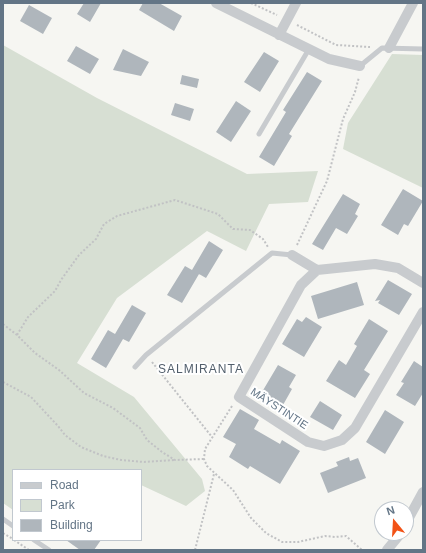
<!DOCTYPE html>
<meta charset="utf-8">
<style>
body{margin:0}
#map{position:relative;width:426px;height:553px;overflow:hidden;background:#f6f6f2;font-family:Helvetica,sans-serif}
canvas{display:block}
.frame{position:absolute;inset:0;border:4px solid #637586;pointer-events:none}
.legend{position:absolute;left:12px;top:469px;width:130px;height:72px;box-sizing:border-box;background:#fff;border:1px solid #c1c8cf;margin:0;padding:5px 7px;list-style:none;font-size:12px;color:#637586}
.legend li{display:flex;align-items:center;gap:8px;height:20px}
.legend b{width:20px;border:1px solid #c1c8cf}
.north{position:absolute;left:374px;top:501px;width:40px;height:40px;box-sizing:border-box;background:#fff;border:1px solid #c1c8cf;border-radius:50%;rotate:342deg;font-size:11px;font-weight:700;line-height:16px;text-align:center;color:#637586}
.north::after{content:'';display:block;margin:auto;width:14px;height:18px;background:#f25317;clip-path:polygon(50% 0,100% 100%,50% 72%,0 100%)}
</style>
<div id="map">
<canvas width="426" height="553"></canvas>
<div class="frame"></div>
<ul class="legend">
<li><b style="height:5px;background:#c8cbce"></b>Road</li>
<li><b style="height:11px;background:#d7dfd3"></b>Park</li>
<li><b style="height:11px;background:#afb6bc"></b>Building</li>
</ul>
<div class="north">N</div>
</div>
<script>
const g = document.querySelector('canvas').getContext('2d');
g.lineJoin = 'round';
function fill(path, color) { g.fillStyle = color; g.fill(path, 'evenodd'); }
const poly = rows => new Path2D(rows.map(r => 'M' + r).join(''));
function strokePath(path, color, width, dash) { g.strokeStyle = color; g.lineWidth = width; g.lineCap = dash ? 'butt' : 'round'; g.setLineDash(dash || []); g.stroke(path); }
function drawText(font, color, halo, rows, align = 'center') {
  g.font = font + ' Helvetica,sans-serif'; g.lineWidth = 4; g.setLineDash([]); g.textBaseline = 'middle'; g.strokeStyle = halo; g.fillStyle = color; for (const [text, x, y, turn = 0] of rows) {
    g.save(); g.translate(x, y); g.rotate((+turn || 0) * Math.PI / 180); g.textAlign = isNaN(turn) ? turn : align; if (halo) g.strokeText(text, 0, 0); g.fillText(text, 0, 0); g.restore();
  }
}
fill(poly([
 [3,45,97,98,247,174,318,171,308,202,269,204,246,251,207,231,117,298,77,363,134,397,202,479,205,491,186,506,141,485,141,470,13,470,13,510,3,503],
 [392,54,423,55,423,188,343,149,348,123]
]), '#d7dfd3');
fill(poly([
 [84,3,101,3,90,22,77,14],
 [143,3,159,3,182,16,174,31,139,10],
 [29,5,52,18,43,34,20,21],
 [76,46,99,59,90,74,67,61],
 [123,49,149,62,141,76,113,70],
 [264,52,279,61,260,92,244,82],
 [307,72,322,81,289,134,292,136,274,166,259,157,286,112,283,110],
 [182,75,199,79,197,88,180,84],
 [236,101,251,111,231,142,216,132],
 [175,103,194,109,190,121,171,115],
 [403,189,423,201,408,226,404,224,398,235,381,225],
 [343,194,360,204,355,214,358,216,347,234,336,228,323,250,312,244],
 [209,241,223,250,206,278,192,270],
 [185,266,199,274,182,303,167,295],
 [388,280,412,294,399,315,378,303,380,300,375,301],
 [357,282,364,305,318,319,311,296],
 [132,305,146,313,129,342,123,339,106,368,91,359,108,330,115,334],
 [306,317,322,327,304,357,282,344,297,319,302,322],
 [369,319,388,331,364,370,370,374,355,398,326,381,339,360,346,365,357,346,354,344],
 [414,361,423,367,423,393,415,406,396,395,404,383,401,382],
 [278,365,296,375,289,387,292,389,283,405,262,392],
 [320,401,342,415,333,430,310,417],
 [240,409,259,420,254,429,280,444,282,440,300,451,280,484,250,466,248,469,229,457,236,444,223,437],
 [385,410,404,422,385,454,366,442],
 [349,457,350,461,358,458,366,478,328,493,320,473,338,466,336,462],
 [66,540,101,540,94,550,80,550]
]), '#afb6bc');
strokePath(poly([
 [251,3,277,15],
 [297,25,336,45,370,47],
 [297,245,327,181,343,119,355,92,359,77],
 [3,324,17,335,35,353,59,370,84,393,113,408,140,428,147,440,162,452,175,460,204,459],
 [17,335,28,317,55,291,61,280,79,255,96,239,104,224,117,216,175,200,218,214,233,229,250,230,263,239,268,247],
 [152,362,212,437],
 [3,382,31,397,58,426,65,435,81,447,103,456,121,460,144,462,174,460],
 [232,406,205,449,204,459,207,466,233,490,251,518,266,533,282,542,298,542,325,536,335,537,346,536,362,550],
 [3,533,13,539],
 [14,540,29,550],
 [195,550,214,474]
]), '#c1c2c4', 2, [2, 2]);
strokePath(poly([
 [360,66,382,48,423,49],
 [259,134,309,49],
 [135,367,146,355,272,253,292,255],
 [3,519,13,526],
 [34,540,49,550]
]), '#c8cbce', 5);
strokePath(poly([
 [216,3,329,59,360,66],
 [279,35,296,3],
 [389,48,413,3],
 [292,255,317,270],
 [423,283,398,268,375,264,317,270,301,285,239,397,308,442,324,446,342,440,355,428,423,312],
 [406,523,423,492],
 [387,550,401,533]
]), '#c8cbce', 10);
drawText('11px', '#637586', '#fff', [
 ["MÄYSTINTIE",279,409,33]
]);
g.letterSpacing = '1px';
drawText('12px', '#515e6b', '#fff', [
 ["SALMIRANTA",201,370]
]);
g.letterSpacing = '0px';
</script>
